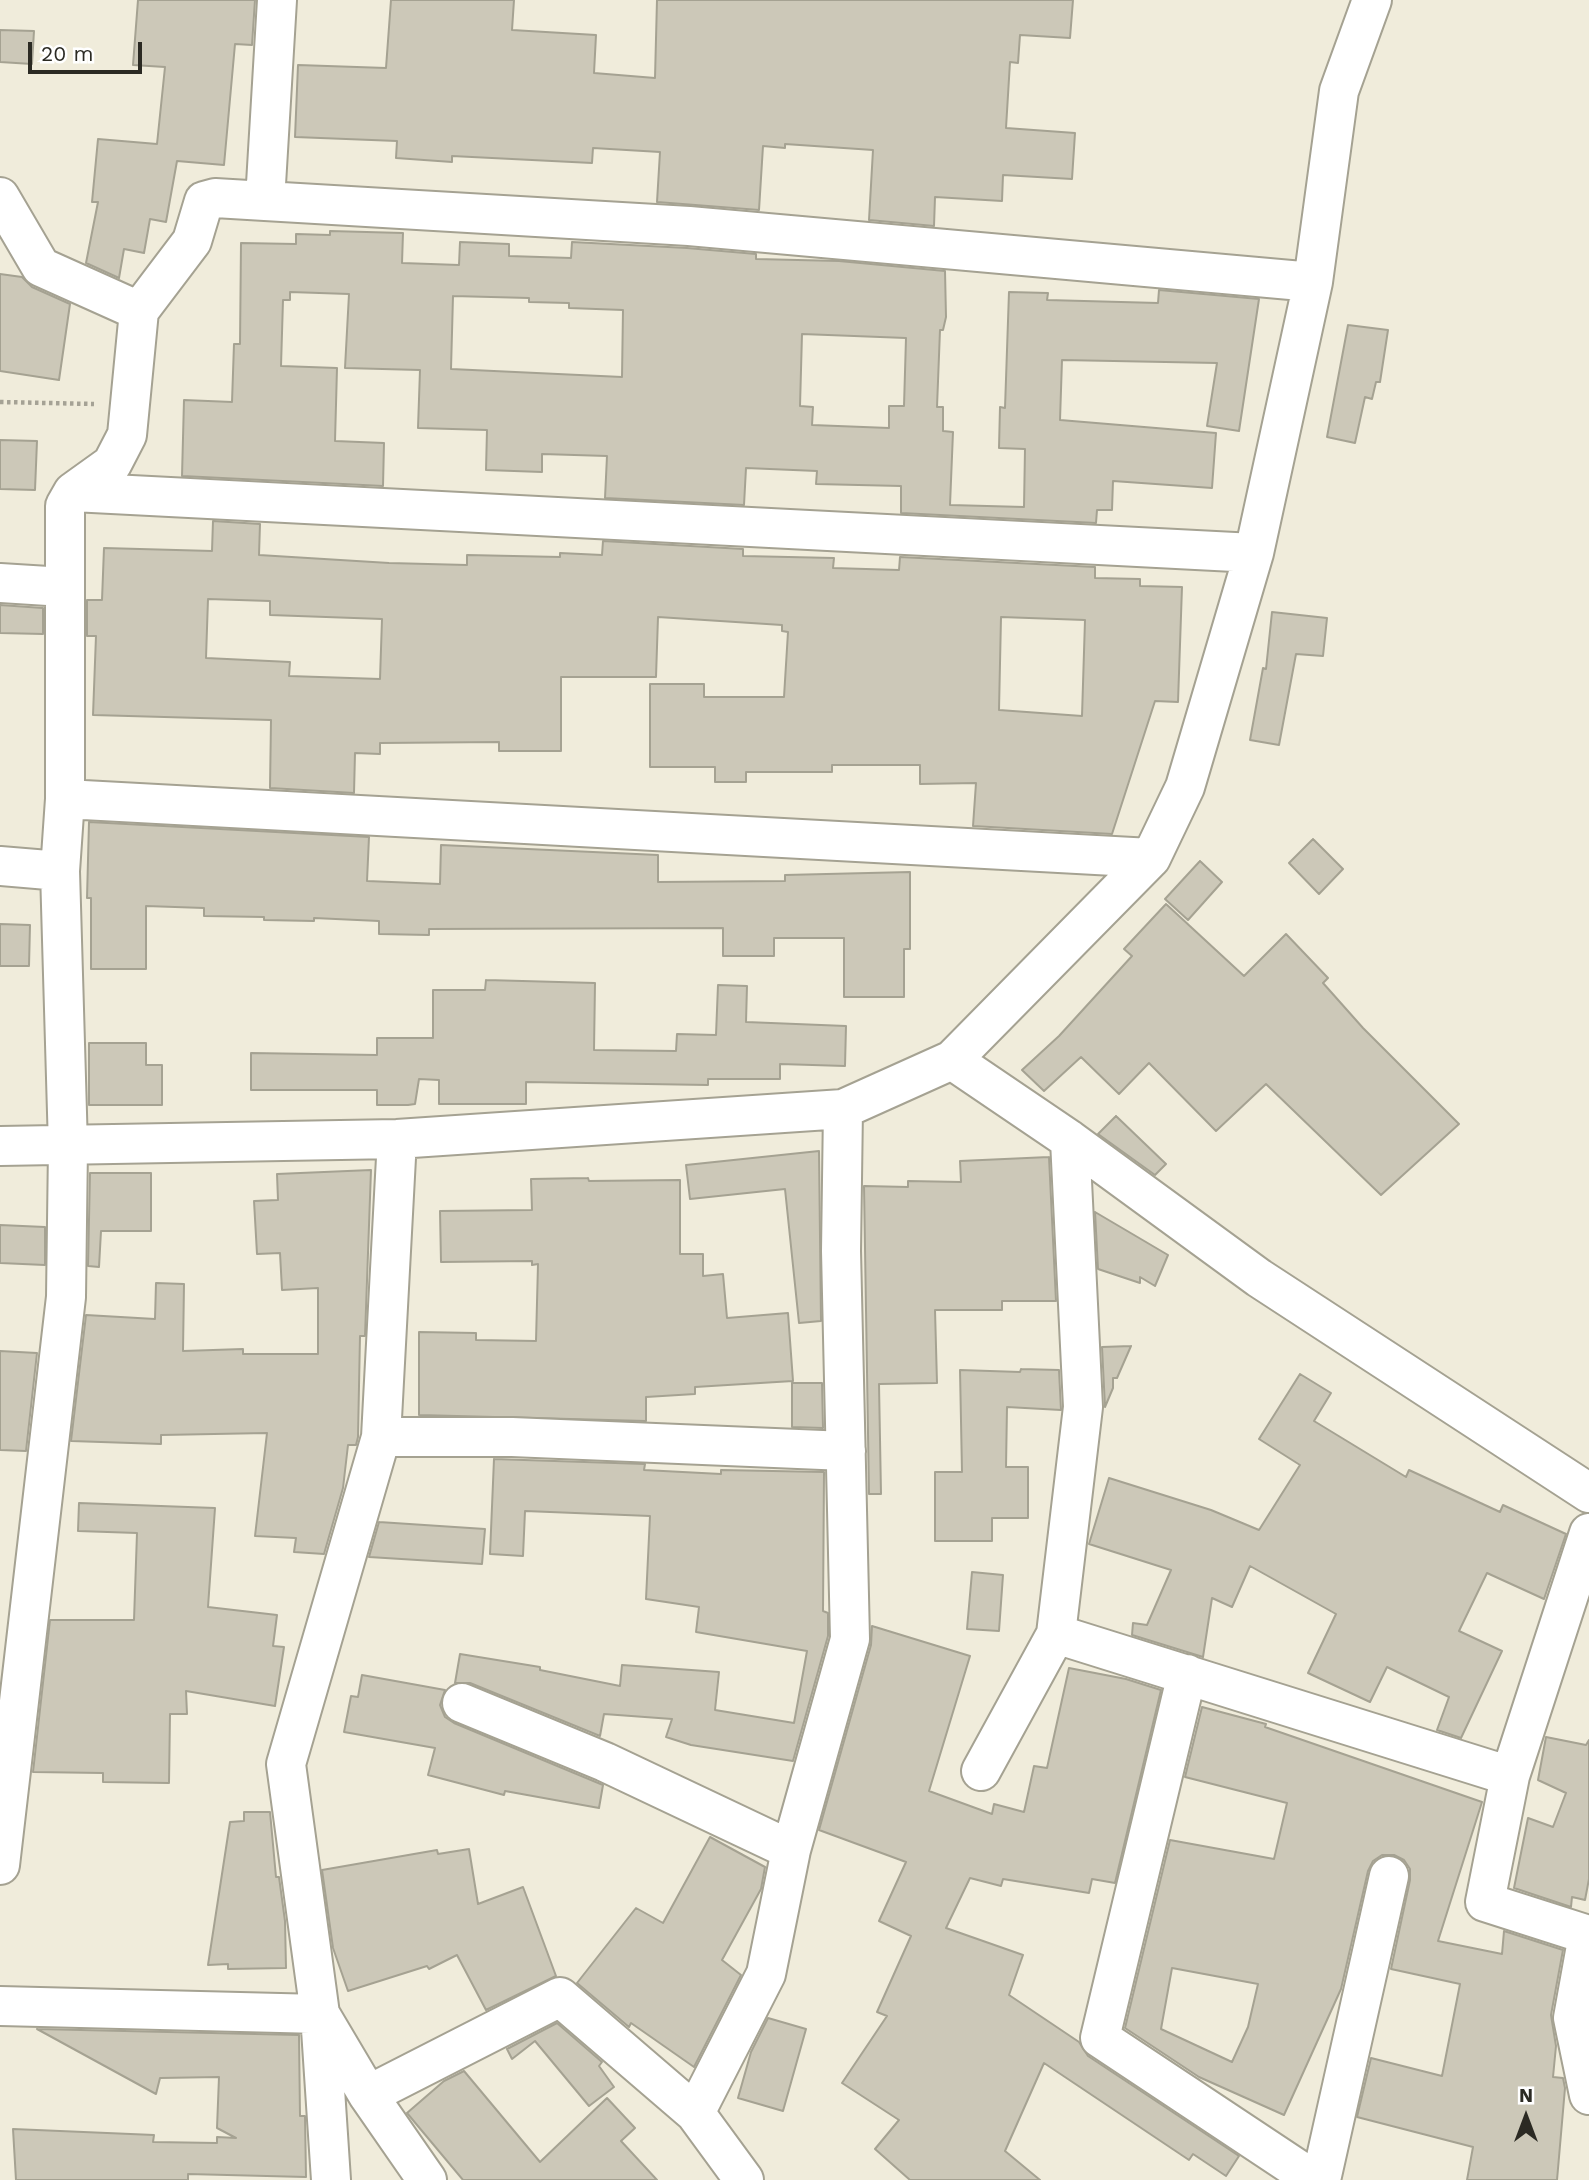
<!DOCTYPE html>
<style>
body{margin:0}
#map{position:relative;width:1589px;height:2180px;overflow:hidden;background:#f0ecdb;font-family:"Work Sans",sans-serif}
canvas{display:block}
.north{position:absolute;left:1491px;top:2082px;width:70px;height:70px;-webkit-text-stroke:5px #fff;paint-order:stroke;rotate:0deg;font-size:19px;font-weight:700;line-height:28px;text-align:center;color:#2b2a23}
.north::after{content:'';display:block;margin:auto;width:24px;height:32px;background:#2b2a23;clip-path:polygon(50% 0,100% 100%,50% 72%,0 100%)}
.scale{position:absolute;left:28px;top:42px;width:114px;height:32px;box-sizing:border-box;border:4px solid #2b2a23;border-top:0;padding-left:9px;font-size:21px;line-height:24px;white-space:nowrap;color:#2b2a23;-webkit-text-stroke:5px #fff;paint-order:stroke}
</style>
<div id="map">
<canvas width="1589" height="2180"></canvas>
<div class="north">N</div>
<div class="scale">20 m</div>
</div>
<script>
const g = document.querySelector('canvas').getContext('2d');
g.lineJoin = 'round';
function fill(path, color) { g.fillStyle = color; g.fill(path, 'evenodd'); }
const poly = rows => new Path2D(rows.map(r => 'M' + r).join(''));
function strokePath(path, color, width, dash) { g.strokeStyle = color; g.lineWidth = width; g.lineCap = dash ? 'butt' : 'round'; g.setLineDash(dash || []); g.stroke(path); }
const building = poly([
 [138,0,255,0,252,45,235,44,224,165,177,161,166,222,150,219,144,253,124,249,119,278,86,263,98,202,92,202,98,139,157,144,165,67,133,65,138,0],
 [391,0,514,0,512,30,596,35,594,73,655,78,657,0,1073,0,1070,38,1020,35,1018,63,1010,62,1006,128,1075,133,1072,179,1003,175,1002,201,935,197,934,226,869,220,873,150,785,144,785,148,763,146,759,210,657,202,660,152,593,148,592,163,452,156,452,162,396,158,397,141,295,137,298,65,386,68,391,0],
 [0,30,34,31,32,64,0,62,0,30],
 [330,231,403,233,402,263,459,265,460,242,509,244,509,256,571,258,572,242,687,248,756,254,756,259,839,261,945,271,946,317,943,330,940,330,937,407,943,407,943,431,953,432,950,505,1024,507,1025,449,999,448,1000,407,1005,408,1009,292,1048,293,1047,300,1158,303,1159,290,1259,299,1239,431,1207,426,1217,363,1062,360,1060,420,1216,433,1212,488,1113,481,1112,510,1097,510,1096,523,901,513,901,486,816,484,817,471,746,468,744,505,605,498,607,456,542,454,542,472,486,470,487,430,418,428,420,370,345,368,349,294,290,292,290,300,283,300,281,366,337,368,335,441,384,443,383,486,182,476,184,400,232,402,234,344,240,344,241,243,296,244,296,234,330,235,330,231],
 [453,296,529,298,529,302,569,303,569,308,623,310,622,377,451,369,453,296],
 [802,334,906,338,904,406,889,406,889,428,812,425,813,407,800,406,802,334],
 [0,274,22,277,32,287,70,304,59,380,0,371,0,274],
 [1348,325,1388,330,1380,382,1376,382,1372,399,1365,397,1355,443,1327,437,1348,325],
 [0,440,37,441,35,490,0,489,0,440],
 [213,521,260,524,259,555,389,563,467,565,467,555,560,557,560,553,602,555,603,541,743,549,743,556,834,558,833,568,899,570,900,557,1095,567,1095,578,1140,579,1140,586,1182,587,1178,702,1155,701,1112,834,973,826,976,783,920,784,920,765,832,765,832,772,746,772,746,782,715,782,715,767,650,767,650,684,704,684,704,697,784,697,788,632,782,631,782,625,658,617,656,677,561,677,561,751,499,751,499,742,380,743,380,754,355,753,354,793,270,788,271,720,93,715,96,636,87,636,87,600,102,600,104,548,212,551,213,521],
 [208,599,270,601,270,615,382,619,380,679,289,676,290,662,206,658,208,599],
 [1001,617,1085,620,1082,716,999,710,1001,617],
 [0,605,43,608,43,634,0,633,0,605],
 [1272,612,1327,618,1323,656,1296,654,1279,745,1250,740,1263,668,1266,669,1272,612],
 [89,822,369,837,367,881,440,884,441,845,658,855,658,882,785,881,785,875,910,872,910,949,904,949,904,997,844,997,844,938,774,938,774,956,723,956,723,928,429,929,429,935,379,934,379,921,314,918,314,921,264,920,264,917,204,916,204,908,146,906,146,969,91,969,91,898,87,898,89,822],
 [1313,839,1343,869,1319,894,1289,863,1313,839],
 [1200,861,1222,882,1188,920,1165,899,1200,861],
 [1166,904,1244,976,1286,934,1328,978,1323,983,1363,1028,1459,1124,1381,1195,1266,1084,1216,1131,1149,1063,1119,1094,1081,1057,1044,1091,1022,1070,1059,1036,1132,956,1124,949,1166,904],
 [0,924,30,925,29,966,0,966,0,924],
 [486,980,595,983,594,1050,676,1051,677,1034,716,1035,718,985,747,986,746,1022,846,1026,845,1066,780,1064,780,1079,708,1079,708,1085,526,1082,526,1104,439,1104,439,1080,419,1079,415,1104,408,1105,377,1105,377,1090,251,1090,251,1053,377,1055,377,1038,433,1038,433,990,485,990,486,980],
 [89,1043,146,1043,146,1065,162,1065,162,1105,89,1105,89,1043],
 [1116,1116,1166,1164,1155,1175,1098,1134,1116,1116],
 [819,1151,821,1321,799,1323,785,1189,690,1199,686,1165,819,1151],
 [1049,1157,1056,1301,1002,1301,1002,1310,935,1310,937,1383,879,1384,881,1494,869,1494,864,1186,908,1187,908,1181,961,1182,960,1161,1049,1157],
 [371,1170,365,1336,360,1336,358,1437,356,1445,348,1445,343,1488,324,1554,294,1552,296,1538,255,1536,267,1433,161,1435,161,1444,71,1441,86,1315,155,1319,156,1283,184,1284,183,1351,243,1349,243,1354,318,1354,318,1288,282,1290,280,1253,257,1254,254,1201,278,1200,277,1174,371,1170],
 [90,1173,151,1173,151,1231,101,1231,99,1267,88,1266,90,1173],
 [588,1178,589,1181,680,1180,680,1254,703,1254,703,1276,723,1274,727,1318,788,1313,793,1381,695,1387,695,1394,646,1397,646,1421,419,1415,419,1332,476,1333,476,1340,536,1341,538,1264,532,1265,532,1261,441,1262,440,1211,532,1210,531,1179,588,1178],
 [1095,1212,1168,1255,1155,1286,1140,1277,1140,1283,1098,1269,1095,1212],
 [0,1225,45,1227,45,1265,0,1263,0,1225],
 [1131,1346,1117,1378,1113,1378,1113,1388,1105,1407,1102,1347,1131,1346],
 [0,1351,37,1353,26,1451,0,1450,0,1351],
 [1021,1369,1059,1370,1061,1410,1007,1407,1006,1467,1028,1467,1028,1518,992,1518,992,1541,935,1541,935,1472,962,1472,960,1370,1020,1372,1021,1369],
 [1300,1374,1331,1393,1314,1421,1406,1477,1409,1470,1500,1512,1503,1505,1566,1534,1544,1599,1487,1573,1459,1631,1502,1651,1461,1738,1437,1730,1449,1697,1387,1667,1370,1702,1308,1673,1336,1614,1250,1566,1232,1607,1212,1598,1203,1657,1132,1635,1133,1623,1147,1625,1171,1570,1089,1544,1109,1478,1211,1510,1259,1530,1300,1465,1259,1439,1300,1374],
 [792,1383,822,1383,823,1428,792,1427,792,1383],
 [494,1459,645,1464,644,1470,721,1474,721,1470,824,1472,823,1611,828,1613,828,1636,793,1761,691,1745,666,1737,672,1719,604,1714,600,1736,470,1683,455,1683,460,1654,540,1667,540,1670,620,1686,622,1665,719,1672,715,1710,794,1723,807,1651,696,1632,699,1607,646,1599,650,1516,525,1511,523,1556,490,1554,494,1459],
 [79,1503,215,1508,208,1607,277,1615,273,1646,284,1647,275,1706,186,1691,187,1714,170,1714,169,1783,103,1782,103,1773,33,1772,50,1620,134,1620,137,1533,78,1531,79,1503],
 [379,1522,485,1529,482,1564,369,1557,379,1522],
 [972,1572,1003,1575,999,1631,967,1629,972,1572],
 [872,1626,970,1656,929,1791,992,1814,994,1804,1024,1812,1034,1766,1047,1768,1069,1668,1126,1679,1161,1690,1115,1883,1092,1879,1089,1893,1003,1879,1001,1886,970,1878,946,1928,1023,1955,1009,1995,1079,2042,1088,2056,1239,2156,1226,2176,1193,2154,1189,2160,1044,2063,1005,2151,1040,2180,910,2180,875,2149,899,2120,842,2083,887,2016,877,2012,911,1936,879,1921,906,1862,819,1830,871,1645,872,1626],
 [362,1675,445,1690,440,1705,445,1717,454,1723,603,1785,599,1808,505,1791,504,1795,428,1775,435,1748,344,1732,351,1696,358,1697,362,1675],
 [1202,1707,1266,1724,1265,1727,1482,1802,1438,1941,1502,1954,1504,1931,1563,1950,1551,2015,1556,2046,1553,2077,1563,2078,1565,2088,1557,2180,1467,2180,1473,2147,1357,2117,1371,2058,1442,2076,1460,1984,1391,1969,1410,1880,1410,1869,1404,1860,1394,1855,1382,1855,1373,1861,1368,1871,1341,1989,1284,2115,1199,2077,1125,2028,1170,1840,1274,1859,1287,1803,1185,1777,1202,1707],
 [1172,1968,1258,1984,1248,2027,1232,2062,1161,2029,1172,1968],
 [1546,1737,1586,1745,1589,1740,1589,1879,1585,1900,1572,1897,1571,1907,1514,1888,1528,1818,1553,1827,1566,1793,1538,1780,1546,1737],
 [244,1812,270,1812,276,1877,279,1877,285,1921,286,1968,228,1969,228,1964,208,1965,230,1822,244,1821,244,1812],
 [710,1837,765,1867,761,1889,722,1960,741,1975,694,2067,631,2023,629,2027,577,1983,636,1908,663,1923,710,1837],
 [469,1849,478,1904,523,1887,556,1976,486,2010,457,1955,429,1969,427,1966,348,1991,333,1948,322,1870,437,1850,438,1854,469,1849],
 [768,2018,806,2029,783,2111,738,2098,751,2052,768,2018],
 [557,2023,602,2062,599,2066,614,2087,589,2106,535,2041,512,2059,507,2049,557,2023],
 [37,2029,299,2035,300,2116,305,2116,306,2177,188,2174,188,2180,16,2180,13,2129,154,2135,153,2142,217,2143,217,2137,236,2138,217,2128,219,2077,160,2078,156,2094,37,2029],
 [464,2071,540,2162,607,2098,635,2128,621,2141,657,2180,463,2180,407,2113,444,2081,464,2071]
]);
fill(building, '#ccc8b8');
strokePath(building, '#a5a292', 2);
const minor = poly([
 [0,197,41,267,139,311],
 [265,201,277,0],
 [73,492,1254,553],
 [0,583,64,587],
 [65,799,1151,858],
 [0,866,60,871],
 [952,1060,1070,1140,1259,1278,1589,1493],
 [397,1139,381,1437,286,1764,320,2014,368,2095,427,2180],
 [0,1146,397,1139,843,1109,952,1060,1151,858,1185,787,1254,553,1313,282,1339,91,1372,0],
 [381,1437,512,1437,846,1451],
 [1589,1533,1510,1776,1485,1902,1588,1935,1573,2018,1589,2095],
 [1056,1634,1510,1776],
 [1187,1674,1100,2038,1314,2180],
 [462,1703,605,1762,791,1850],
 [981,1771,1056,1634,1083,1407,1070,1140],
 [0,1865,66,1297,68,1147,60,871,65,799,65,506,73,492,112,464,127,435,139,311,192,241,204,201,215,198,265,201,689,226,1313,282],
 [0,2006,320,2014,331,2180],
 [368,2095,560,1997,695,2113,744,2180],
 [695,2113,766,1974,791,1850,850,1639,841,1251,843,1109],
 [1321,2180,1389,1876]
]);
strokePath(minor, '#a5a292', 42);
strokePath(poly([
 [0,402,94,404]
]), '#a5a295', 4.5, [3.5, 3.5]);
strokePath(minor, '#fff', 38);
</script>
